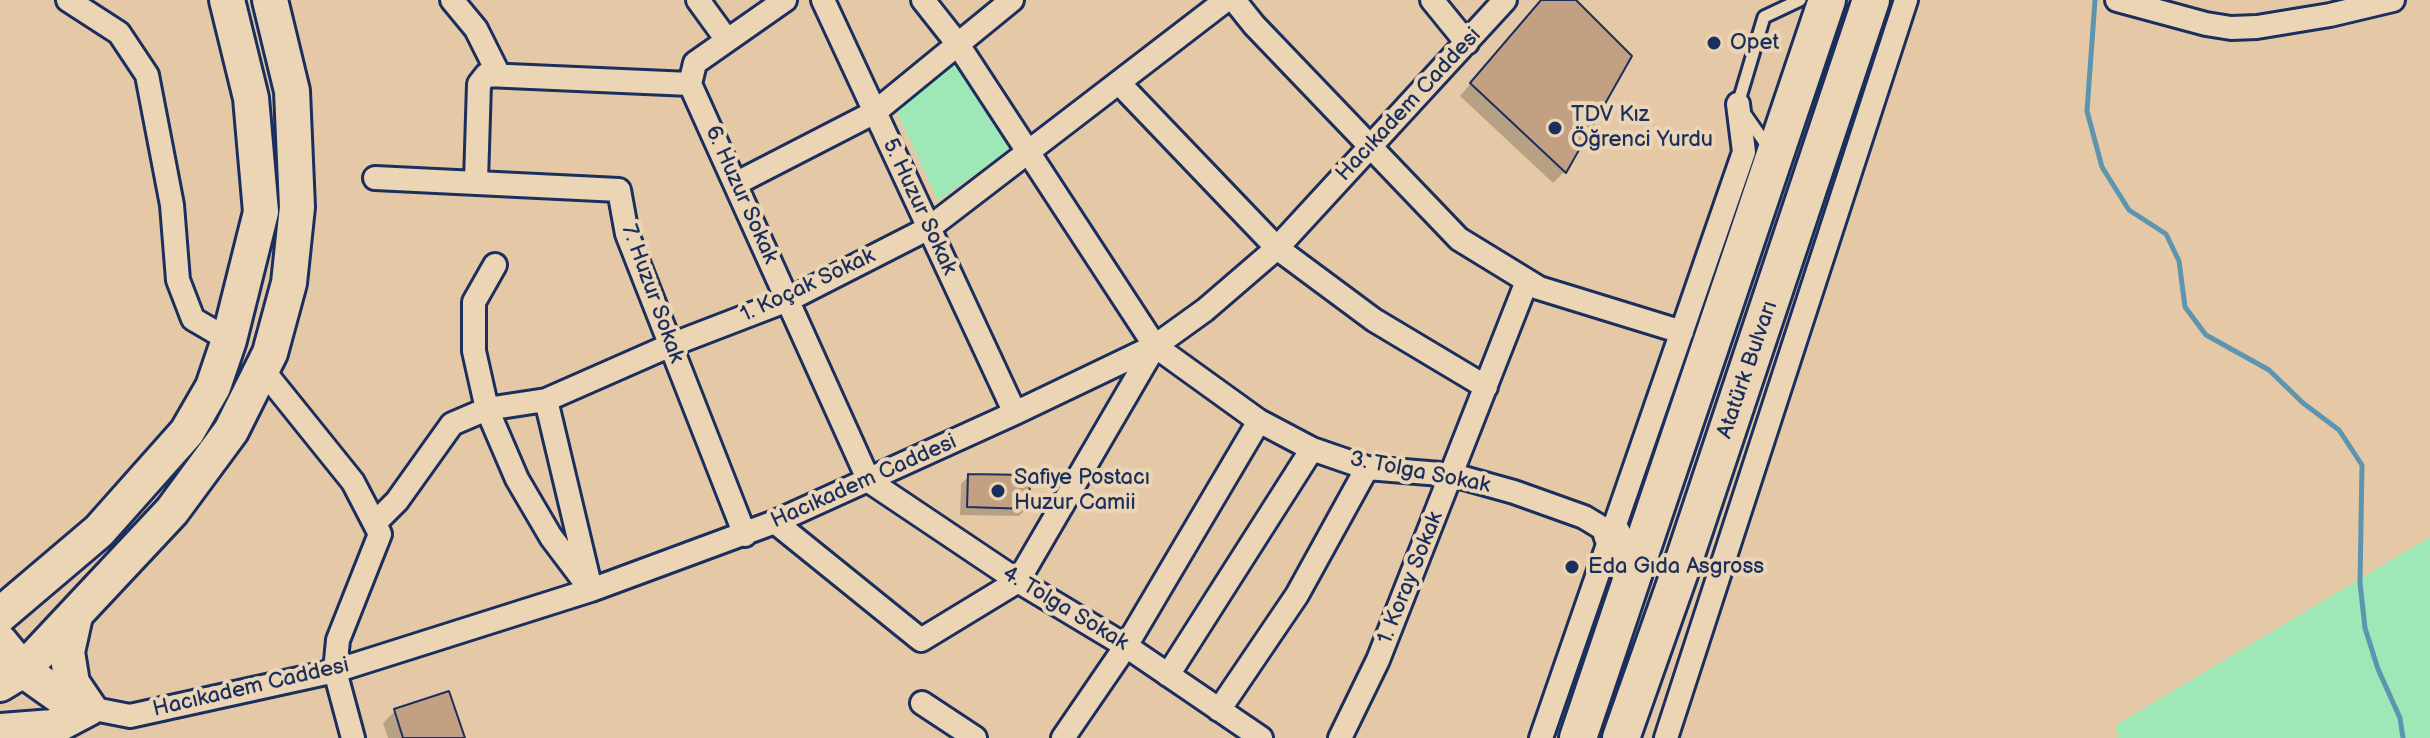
<!DOCTYPE html>
<meta charset="utf-8">
<style>
body{margin:0}
canvas{display:block;background:#e5c9a6}
</style>
<canvas width="2430" height="738"></canvas>
<script>
const g = document.querySelector('canvas').getContext('2d');
g.lineJoin = 'round';
function fill(path, color) { g.fillStyle = color; g.fill(path, 'evenodd'); }
const poly = rows => new Path2D(rows.map(r => 'M' + r).join(''));
function strokePath(path, color, width, dash) { g.strokeStyle = color; g.lineWidth = width; g.lineCap = dash ? 'butt' : 'round'; g.setLineDash(dash || []); g.stroke(path); }
function drawText(font, color, halo, rows, align = 'center') {
  g.font = font + ' "Balsamiq Sans",sans-serif'; g.lineWidth = 8; g.setLineDash([]); g.textBaseline = 'middle'; g.strokeStyle = halo; g.fillStyle = color; for (const [text, x, y, turn = 0] of rows) {
    g.save(); g.translate(x, y); g.rotate((+turn || 0) * Math.PI / 180); g.textAlign = isNaN(turn) ? turn : align; if (halo) g.strokeText(text, 0, 0); g.fillText(text, 0, 0); g.restore();
  }
}
fill(poly([
 [954,63,1009,149,938,201,895,108],
 [2430,537,2430,738,2118,738,2116,725]
]), '#9ee8b7');
fill(poly([
 [1542,0,1574,0,1565,171,1553,183,1460,96],
 [969,476,1027,508,1019,516,960,515,961,484],
 [395,711,462,738,388,738,383,723]
]), '#0003');
strokePath(poly([
 [2095,0,2087,111,2102,167,2129,210,2166,234,2179,261,2185,307,2206,335,2269,370,2303,403,2339,430,2362,465,2360,583,2365,628,2378,669,2400,718,2403,738]
]), '#5d94b0', 5);
const building = poly([
 [1541,0,1576,0,1632,56,1566,173,1470,83,1541,0],
 [968,474,1030,475,1029,509,967,507,968,474],
 [449,691,465,738,403,738,394,709,449,691]
]);
fill(building, '#c2a081');
strokePath(building, '#1b2f5e', 2);
const service = poly([
 [1768,147,1738,104,1764,17,1800,0]
]);
const minor = poly([
 [68,0,119,33,147,75,172,205,178,280,193,319,229,340],
 [452,0,476,29,499,75],
 [698,0,727,40],
 [823,0,1015,413],
 [923,0,957,43,1155,346,1259,421,1312,449,1367,468,1453,475,1514,492,1584,517,1612,534],
 [1234,0,1254,25,1459,239,1539,288,1682,332],
 [1432,0,1467,43],
 [2117,0,2206,24,2231,28,2257,27,2330,15,2393,0],
 [1119,83,1277,248,1374,320,1486,387],
 [690,84,869,481,1018,581,1126,646,1261,738],
 [375,178,619,190,627,234,745,535],
 [476,181,479,84,486,75,690,84,695,63,785,0],
 [737,183,875,112,1012,0],
 [495,265,474,302,474,351,487,409,517,479,551,537,591,590],
 [262,369,353,482,380,534,338,640,335,671,353,738],
 [546,400,589,581],
 [775,522,921,640,1018,581,1155,346],
 [375,523,397,501,452,424,487,409,546,400,671,345,788,300,929,228,1226,0],
 [1168,675,1312,449],
 [922,703,975,738],
 [89,708,130,716,335,671,591,590,775,522,1015,413,1155,346,1205,310,1277,248,1505,0],
 [1219,710,1297,595,1367,468],
 [1063,738,1126,646,1259,421],
 [1340,738,1378,660,1527,281],
 [1541,738,1744,152,1738,104],
 [1666,738,1906,0]
]);
const primary = poly([
 [0,615,99,531,187,432,213,387,229,340,261,212,251,98,227,0],
 [75,616,67,652,72,683,89,708],
 [0,642,23,670,61,697,89,708],
 [0,684,23,670,172,511,231,431,270,353,289,283,297,207,292,91,270,0],
 [0,731,53,727,89,708]
]);
const trunk = poly([
 [1612,534,1632,576],
 [1578,738,1827,0],
 [1621,738,1685,557,1871,0]
]);
strokePath(service, '#1b2f5e', 17);
strokePath(minor, '#1b2f5e', 28);
strokePath(primary, '#1b2f5e', 40);
strokePath(trunk, '#1b2f5e', 42);
strokePath(service, '#ecd5b4', 11);
strokePath(minor, '#ecd5b4', 22);
strokePath(primary, '#ecd5b4', 34);
strokePath(trunk, '#ecd5b4', 36);
for (const [x, y, r, color] of [
 [1714,43,8,"#1b2f5e"],
 [1555,128,8,"#1b2f5e"],
 [998,491,8,"#1b2f5e"],
 [1572,567,8,"#1b2f5e"]
]) { const dot = new Path2D(); dot.arc(x, y, r, 0, 2 * Math.PI); g.fillStyle = color; g.fill(dot); strokePath(dot, '#ecd5b4', 3); }
drawText('22px', '#1b2f5e', '#ecd5b4', [
 ["Opet",1730,43],
 ["TDV Kız",1571,115],
 ["Öğrenci Yurdu",1571,140],
 ["Safiye Postacı",1014,478],
 ["Huzur Camii",1014,503],
 ["Eda Gıda Asgross",1588,567]
], 'left');
drawText('22px', '#1b2f5e', '#ecd5b4', [
 ["Hacıkadem Caddesi",1409,105,-47],
 ["6. Huzur Sokak",741,195,66],
 ["5. Huzur Sokak",919,207,65],
 ["1. Koçak Sokak",808,286,-25],
 ["7. Huzur Sokak",652,294,70],
 ["Atatürk Bulvarı",1748,370,-71],
 ["3. Tolga Sokak",1420,473,11],
 ["Hacıkadem Caddesi",864,482,-24],
 ["1. Koray Sokak",1411,578,-68],
 ["4. Tolga Sokak",1065,609,31],
 ["Hacıkadem Caddesi",251,688,-13]
]);
</script>
